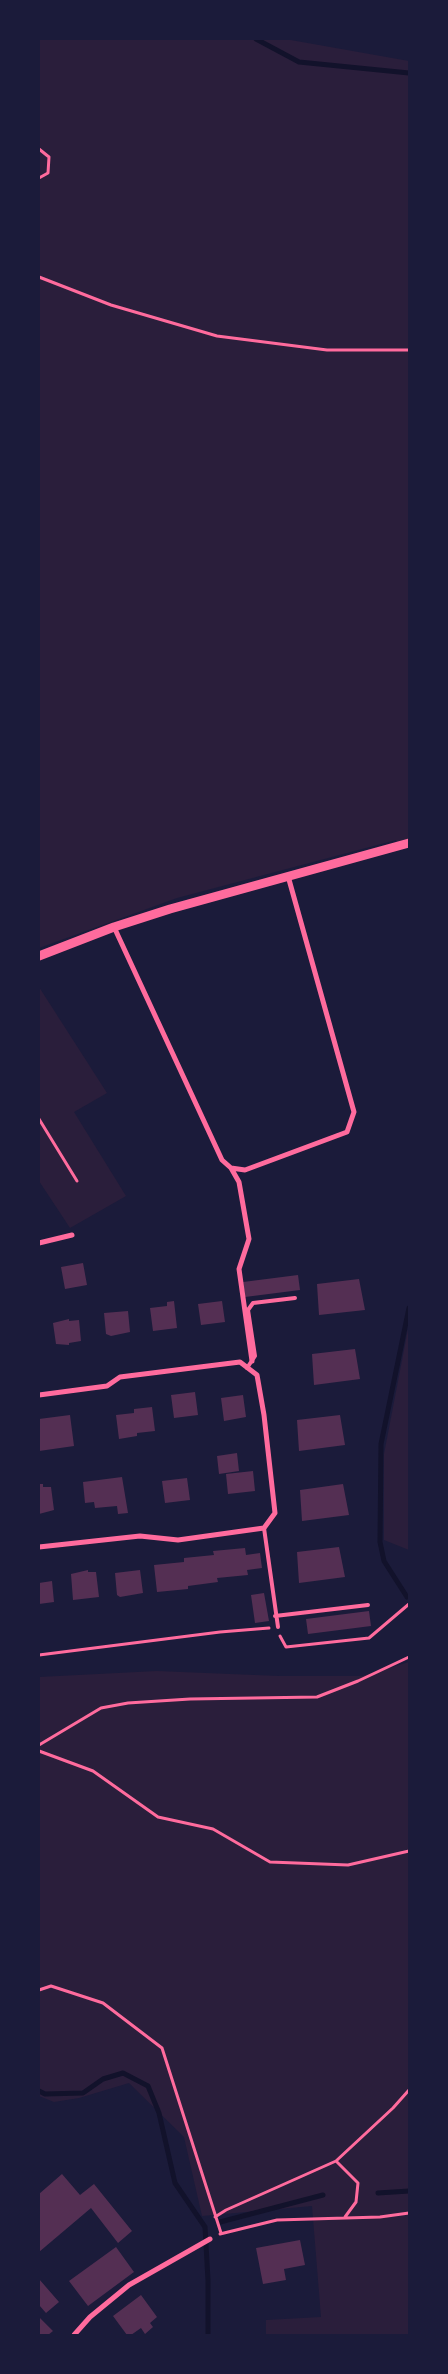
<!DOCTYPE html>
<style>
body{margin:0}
#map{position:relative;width:448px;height:2374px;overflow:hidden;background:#1b1b3a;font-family:"Open Sans",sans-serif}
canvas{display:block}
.frame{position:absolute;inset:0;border:40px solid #1b1b3a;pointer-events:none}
</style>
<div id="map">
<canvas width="448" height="2374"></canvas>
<div class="frame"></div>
</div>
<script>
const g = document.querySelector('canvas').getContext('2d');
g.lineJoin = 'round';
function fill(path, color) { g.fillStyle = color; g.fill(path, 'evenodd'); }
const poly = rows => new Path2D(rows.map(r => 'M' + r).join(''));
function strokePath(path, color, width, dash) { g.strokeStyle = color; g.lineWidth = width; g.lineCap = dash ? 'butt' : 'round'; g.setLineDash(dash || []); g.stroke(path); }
fill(poly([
 [39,39,285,39,409,61,409,843,398,846,396,840,177,898,39,948],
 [39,987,107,1093,74,1112,126,1196,70,1228,39,1181],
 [409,1324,409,1550,384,1540,384,1454],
 [409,1662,409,2335,266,2335,266,2320,321,2317,312,2206,202,2216,184,2137,129,2083,79,2098,54,2102,39,2096,39,1677,157,1671,279,1676,362,1676]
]), '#2a1e3b');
strokePath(poly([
 [256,39,299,62,409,73],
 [407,1597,384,1561,380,1542,381,1444,409,1308],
 [39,2091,45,2094,83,2093,103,2079,123,2073,148,2086,159,2113,175,2183,205,2227,208,2280,208,2335],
 [378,2193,409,2191],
 [220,2222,323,2195]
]), '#12122b', 5);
fill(poly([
 [83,1263,87,1285,65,1289,61,1267],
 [298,1275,300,1290,245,1297,243,1282],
 [359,1279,365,1310,319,1315,317,1284],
 [174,1301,177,1328,153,1331,150,1308,167,1306,167,1302],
 [222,1301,225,1322,201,1325,198,1304],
 [128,1311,130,1332,111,1336,106,1334,104,1313],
 [69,1319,69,1321,79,1320,81,1341,69,1343,69,1345,56,1344,53,1323],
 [355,1349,360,1379,314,1385,312,1354],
 [195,1392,198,1415,174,1418,171,1395],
 [243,1395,246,1417,224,1421,221,1398],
 [152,1407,155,1431,137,1433,137,1436,119,1439,116,1415,134,1413,134,1409],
 [70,1415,74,1446,39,1451,39,1419],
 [340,1415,345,1445,299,1451,297,1420],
 [237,1453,239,1471,219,1474,217,1456],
 [253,1471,255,1491,228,1494,226,1474],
 [122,1477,128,1513,118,1514,117,1506,95,1508,94,1502,85,1503,83,1482],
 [187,1478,190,1500,165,1503,162,1481],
 [39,1484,43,1484,43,1487,51,1487,54,1510,39,1514],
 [343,1484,349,1515,302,1521,300,1490],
 [339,1547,345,1577,299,1583,297,1552],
 [245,1548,246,1555,260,1553,262,1568,247,1570,248,1575,217,1578,218,1582,188,1586,188,1589,157,1592,154,1565,184,1562,184,1558,214,1555,213,1551],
 [88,1570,88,1572,96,1572,99,1597,73,1600,71,1574],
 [140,1570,143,1593,120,1597,117,1595,115,1573],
 [52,1581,54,1602,39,1604,39,1583],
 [264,1593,269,1621,255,1623,251,1595],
 [369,1611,371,1626,308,1634,306,1619],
 [62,2174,80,2195,94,2184,132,2231,118,2243,91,2208,39,2252,39,2194],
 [300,2240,305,2265,284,2269,286,2280,263,2284,256,2248],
 [116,2247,134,2272,88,2306,69,2281],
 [39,2279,59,2302,46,2313,39,2305],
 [141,2295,157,2317,150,2323,153,2327,145,2334,141,2328,131,2335,127,2335,113,2316],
 [39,2317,53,2331,48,2335,39,2335]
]), '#542f53');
strokePath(poly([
 [39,149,49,157,48,173,39,178],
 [39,277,111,305,217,336,327,350,409,350],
 [39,1119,77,1181],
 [280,1636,286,1647,369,1638,409,1604],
 [39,1655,220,1632,269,1628],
 [39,1745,101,1708,128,1703,190,1699,317,1697,358,1681,409,1657],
 [39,1751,93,1771,158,1817,213,1829,270,1862,348,1865,409,1851],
 [39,1990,51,1986,103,2003,162,2048,221,2233],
 [336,2161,358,2183,356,2202,345,2217],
 [215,2217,226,2210,336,2161,393,2108,409,2090],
 [220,2234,277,2220,380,2217,409,2213]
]), '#ff6b9d', 3);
strokePath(poly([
 [247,1368,255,1356,248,1310,253,1303,295,1298],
 [264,1528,278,1627],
 [275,1616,368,1605]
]), '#ff6b9d', 4);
strokePath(poly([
 [114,927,222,1160,231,1168,245,1170,347,1132,354,1112,288,876],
 [231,1168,239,1182,249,1239,239,1269,252,1361],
 [39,1243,72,1235],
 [39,1395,107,1386,120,1377,240,1362,257,1375,264,1415,275,1513,264,1528,178,1540,140,1536,39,1547],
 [74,2335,90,2317,129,2285,210,2239]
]), '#ff6b9d', 5);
strokePath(poly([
 [39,956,114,927,170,909,409,843]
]), '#ff6b9d', 9);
</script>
